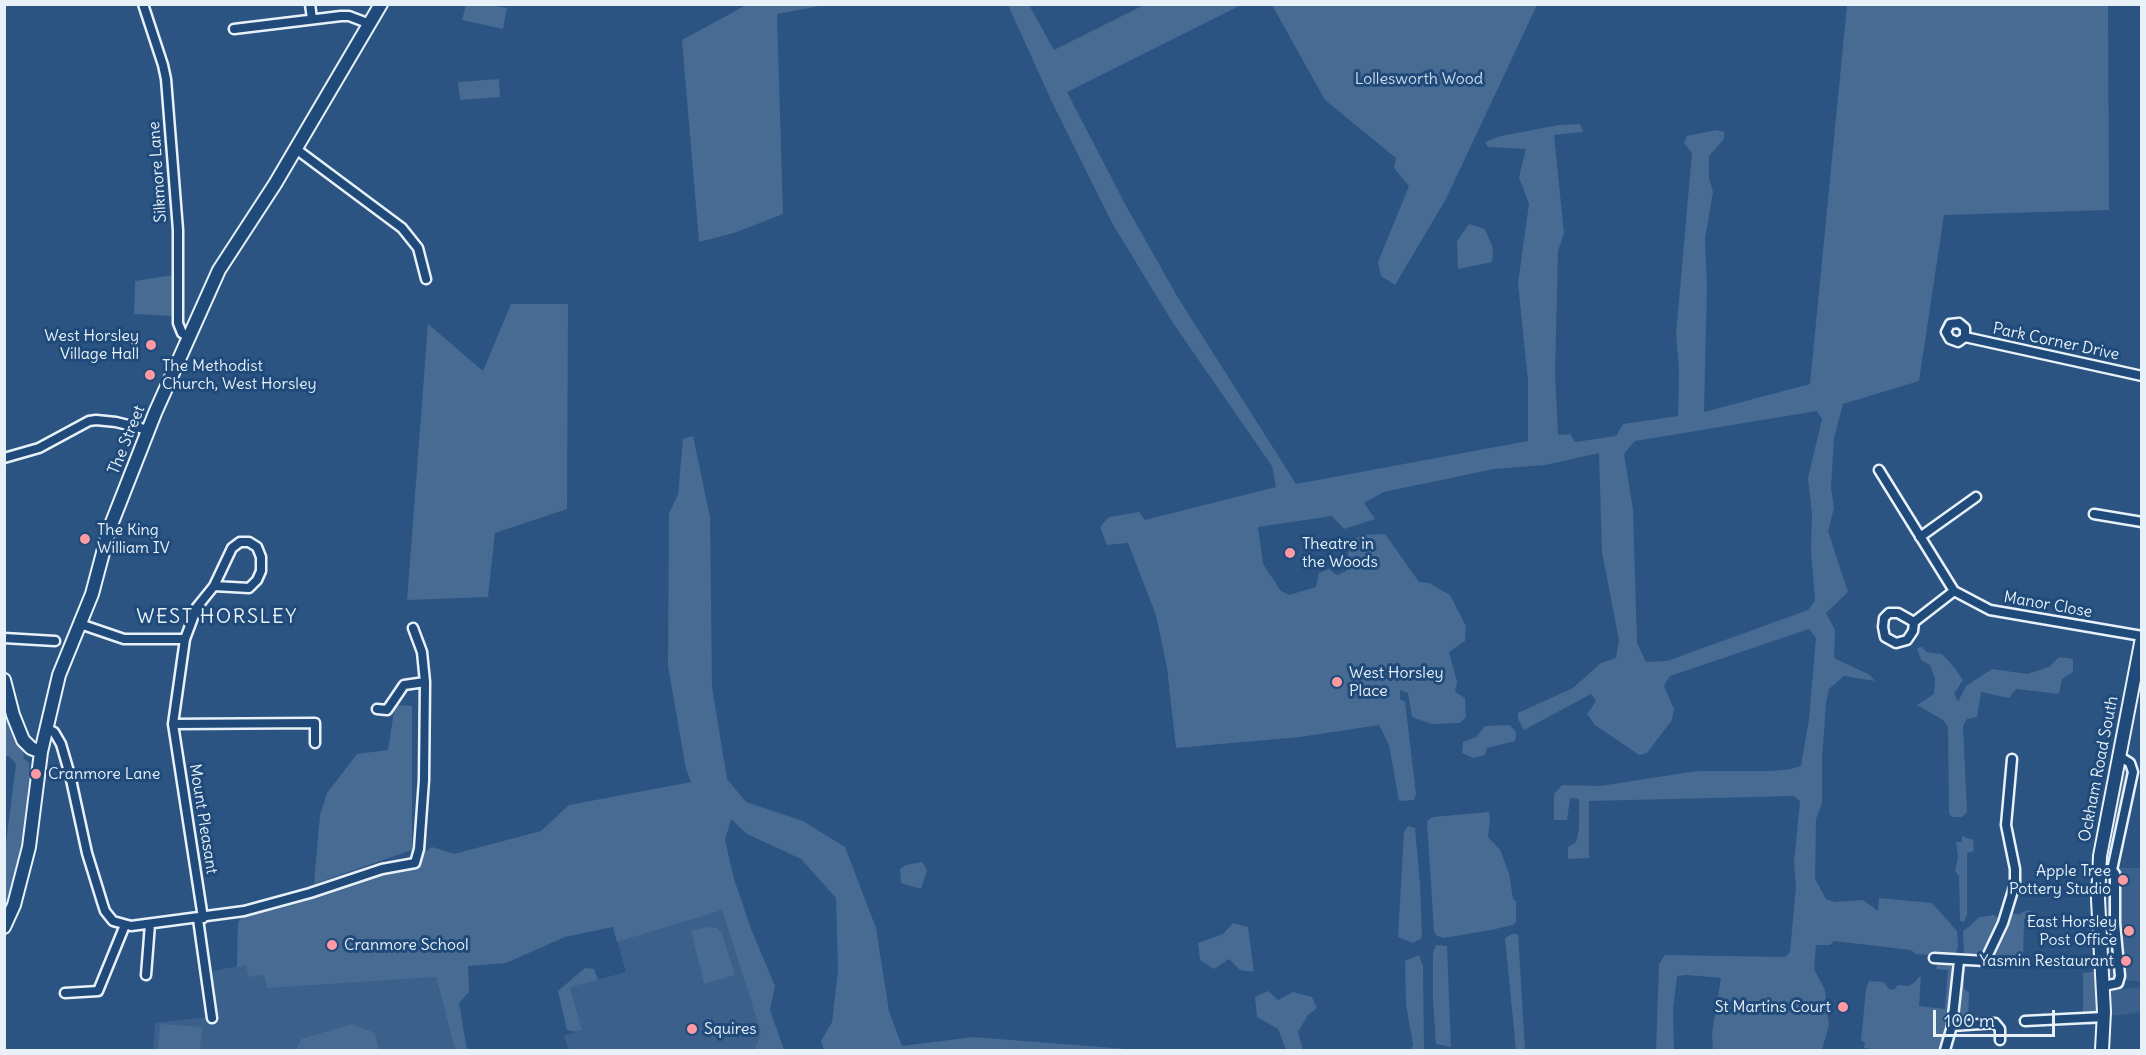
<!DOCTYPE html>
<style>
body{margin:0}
#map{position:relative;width:2146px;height:1055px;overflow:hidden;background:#2b5482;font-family:Delius,sans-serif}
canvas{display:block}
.frame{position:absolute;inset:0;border:6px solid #e8f1f8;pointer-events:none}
.scale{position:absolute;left:1933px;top:1010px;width:122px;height:27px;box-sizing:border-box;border:3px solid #e8f1f8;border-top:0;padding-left:8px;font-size:18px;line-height:21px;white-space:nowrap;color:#e8f1f8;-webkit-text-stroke:4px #1f4a7a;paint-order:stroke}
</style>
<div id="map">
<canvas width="2146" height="1055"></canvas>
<div class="frame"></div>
<div class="scale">100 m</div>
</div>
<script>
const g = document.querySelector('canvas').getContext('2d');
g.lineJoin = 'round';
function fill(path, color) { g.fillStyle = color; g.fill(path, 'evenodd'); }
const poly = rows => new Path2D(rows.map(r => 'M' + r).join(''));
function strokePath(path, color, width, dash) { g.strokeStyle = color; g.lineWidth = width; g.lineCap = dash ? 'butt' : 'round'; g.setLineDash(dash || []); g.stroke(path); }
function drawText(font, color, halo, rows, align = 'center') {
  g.font = font + ' Delius,sans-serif'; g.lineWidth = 6; g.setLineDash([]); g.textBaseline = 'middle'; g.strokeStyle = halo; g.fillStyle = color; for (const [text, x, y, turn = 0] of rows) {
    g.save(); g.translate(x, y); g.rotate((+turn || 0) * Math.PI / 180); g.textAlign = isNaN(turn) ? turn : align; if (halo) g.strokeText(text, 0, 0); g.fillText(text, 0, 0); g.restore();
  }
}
fill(poly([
 [2095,862,2121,868,2141,868,2141,982,2123,980,2121,989,2141,987,2141,1012,2122,1015,2097,1016],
 [723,910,762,1032,769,1050,569,1050,564,1036,582,1030,570,987,626,972,613,927],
 [238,923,436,977,455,1050,153,1050,155,1023,215,1016,209,972,237,966]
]), '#3a608b');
fill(poly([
 [748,4,825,5,777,14,783,214,734,233,699,242,682,40],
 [466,5,490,5,507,8,503,29,462,20],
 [1008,5,1029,5,1054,50,1144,5,1241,5,1067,92,1125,204,1177,296,1296,484,1528,441,1528,381,1518,283,1529,204,1519,177,1526,149,1488,147,1485,142,1501,136,1559,125,1580,124,1583,132,1554,135,1564,233,1558,251,1555,373,1558,435,1570,434,1575,442,1616,436,1623,424,1678,416,1679,370,1676,334,1692,153,1684,143,1687,136,1716,130,1724,132,1724,139,1709,156,1709,178,1713,192,1705,239,1707,287,1704,412,1810,384,1847,5,2108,5,2109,210,1944,215,1919,381,1843,404,1834,438,1831,488,1834,508,1828,531,1848,592,1826,613,1835,630,1834,658,1870,675,1875,681,1844,676,1829,689,1826,703,1822,759,1822,803,1816,819,1815,879,1826,899,1835,902,1863,900,1878,911,1879,898,1932,903,1957,931,1958,946,1955,957,1916,954,1911,950,1834,941,1830,945,1816,945,1814,969,1825,990,1829,1025,1822,1050,1713,1050,1712,1033,1721,978,1687,975,1677,976,1673,1010,1674,1050,1656,1050,1659,964,1665,955,1785,957,1790,952,1796,887,1794,863,1800,801,1794,796,1589,801,1589,858,1568,859,1568,847,1576,842,1579,829,1579,799,1570,798,1567,820,1554,820,1554,794,1562,785,1600,786,1697,771,1771,771,1791,769,1801,766,1809,719,1816,638,1809,629,1670,676,1664,686,1674,709,1672,720,1647,753,1639,755,1595,725,1587,714,1596,701,1591,694,1524,730,1518,719,1518,713,1573,688,1601,663,1616,658,1619,640,1602,552,1599,453,1545,465,1494,469,1384,492,1364,503,1375,519,1344,529,1332,516,1258,527,1263,564,1281,591,1289,595,1316,587,1319,573,1329,569,1337,575,1346,571,1349,548,1354,539,1363,535,1385,534,1419,582,1429,583,1450,595,1466,626,1465,641,1449,652,1457,682,1455,692,1465,698,1466,717,1460,723,1432,724,1412,717,1408,693,1400,690,1400,699,1405,702,1416,794,1414,800,1399,801,1389,745,1379,725,1300,737,1176,748,1167,668,1156,615,1128,543,1107,545,1100,527,1109,517,1139,512,1145,520,1276,487,1272,466,1173,323,1112,223,1051,100],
 [1817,411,1822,419,1808,478,1812,514,1811,550,1815,601,1808,610,1667,661,1646,662,1637,643,1633,509,1624,454,1635,441],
 [1272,5,1537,5,1446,199,1395,285,1381,276,1378,262,1409,186,1394,168,1396,158,1325,100],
 [499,79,500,97,460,100,458,82],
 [1469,224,1485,229,1493,248,1492,262,1458,269,1457,241],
 [173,275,173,316,134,314,135,281],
 [511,304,568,304,567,509,495,533,488,597,407,600,428,324,483,371],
 [693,436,710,517,712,687,727,779,746,802,803,821,845,847,876,928,889,1011,902,1046,973,1037,1140,1050,824,1050,821,1041,832,1022,838,971,836,898,801,859,747,834,731,819,725,840,734,879,751,929,775,986,770,1010,784,1050,755,1050,761,1032,722,910,617,942,613,927,565,937,506,963,468,966,469,992,459,1003,467,1050,455,1050,436,977,267,988,264,975,249,977,246,965,237,967,238,923,244,911,405,865,432,847,454,854,541,831,569,805,691,782,686,769,668,666,669,513,678,495,683,439],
 [1922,647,1927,652,1942,654,1954,667,1963,680,1954,694,1958,702,1966,686,1992,669,2027,674,2049,667,2059,657,2073,659,2073,672,2062,679,2059,694,2016,689,2009,698,1981,692,1977,717,1967,719,1963,726,1967,812,1962,817,1952,817,1949,814,1948,727,1943,720,1917,705,1934,694,1935,679,1930,665,1921,660,1917,648],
 [4,693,23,748,24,759,29,763,30,781,30,811,25,842,5,918,5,851,16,764,9,756,5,756],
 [395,705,412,706,412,850,314,884,320,815,327,793,357,754,388,750],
 [1510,725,1516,732,1515,741,1487,748,1485,755,1473,758,1462,753,1463,742,1476,737,1485,726],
 [2123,763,2130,768,2110,865,2102,863],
 [1489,812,1490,820,1488,837,1500,850,1509,873,1513,899,1516,901,1516,922,1513,925,1491,930,1444,938,1437,936,1434,931,1427,821,1433,817],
 [1408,826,1415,828,1420,884,1422,938,1413,943,1398,937,1404,832],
 [1962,836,1973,840,1974,851,1967,853,1967,915,1964,922,1960,921,1959,876,1955,871,1958,858,1956,842,1962,842],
 [922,862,927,870,921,889,901,883,900,869,906,865],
 [2028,910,2034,912,2036,915,2024,919,2023,963,1964,955,1963,931,1970,926,1979,917,1994,915,1998,918,1995,928,2003,930,2011,914,2019,914],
 [1233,923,1248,927,1254,972,1240,970,1229,959,1214,969,1200,960,1198,943,1223,934],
 [709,927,717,928,722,933,735,975,704,984,691,931],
 [1512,934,1518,934,1525,1050,1516,1050,1505,938],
 [1436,945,1447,946,1451,1047,1436,1044,1433,1000,1433,953],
 [1419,955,1423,966,1424,1050,1411,1050,1413,1044,1406,1005,1405,961],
 [1938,961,1951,962,1952,975,1964,977,1964,989,1969,993,1968,1018,1950,1022,1942,1050,1883,1050,1864,1048,1865,1042,1861,1041,1866,989,1869,981,1884,982,1889,989,1894,990,1898,985,1909,986,1915,982,1921,975,1919,1006,1945,1009,1948,970,1936,969],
 [585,968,594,969,598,980,570,987,582,1030,576,1032,567,1030,558,991],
 [2092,972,2097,973,2097,1016,2096,1025,2087,1025,2083,1014,2083,973],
 [1268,991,1278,1000,1293,992,1312,997,1317,1008,1308,1015,1298,1032,1303,1050,1286,1050,1278,1029,1257,1017,1255,997],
 [160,1024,202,1027,200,1050,158,1050],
 [352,1024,375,1033,379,1050,296,1050,301,1039]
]), '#476b93');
const street = poly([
 [143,4,163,65,166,79,178,230,178,323,182,333,188,337],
 [310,4,312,19],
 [234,29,341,16,349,16,370,24],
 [296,149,402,228,418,248,426,279],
 [1959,323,1965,328,1965,337,1958,342,1950,339,1946,332,1950,324,1959,323],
 [1965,337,2142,376],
 [4,458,39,448,89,421,96,420,116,422,148,430],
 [1879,470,1954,591,1990,610,2142,636],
 [2094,514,2142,522],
 [1920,537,1976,497],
 [1914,622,1913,631,1907,640,1896,643,1885,637,1883,627,1884,618,1889,613,1898,613,1914,622,1954,591],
 [80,624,124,639,185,639],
 [4,638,55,641],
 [377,709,387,710,404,685,425,682],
 [173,724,315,723,315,743],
 [46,728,54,732,61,744,70,775,87,853,103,905,105,911,113,921,131,926,244,911,310,893,382,869,415,863,419,849,424,780,425,682,422,652,413,628],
 [2112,870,2133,772,2130,763,2119,756],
 [203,918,173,724,185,639,197,607,214,586,232,548,240,542,249,542,257,547,261,557,261,571,257,580,249,588,214,586],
 [198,919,212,1018],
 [1934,958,1985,961,2003,923,2015,884,2015,869,2006,825,2012,759],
 [146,975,150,924],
 [2104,986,2118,983,2120,976,2115,923,2115,874,2112,870],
 [65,993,98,991,125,925],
 [2025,1021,2104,1017],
 [1952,1026,1995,1023,2000,1029,2000,1040],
 [1945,1050,1952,1026,1959,961]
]);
const secondary = poly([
 [4,680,13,715,23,740,31,748,41,752],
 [4,927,14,905,29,847,41,752,59,675,92,594,109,530,155,413,219,270,275,184,381,4],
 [2102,1050,2104,1012,2098,899,2100,856,2142,638]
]);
strokePath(street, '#e8f1f8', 13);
strokePath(secondary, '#e8f1f8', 16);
strokePath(street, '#1f4a7a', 8);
strokePath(secondary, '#1f4a7a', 12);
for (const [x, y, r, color] of [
 [151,345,6,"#ff9aa2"],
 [150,375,6,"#ff9aa2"],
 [85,539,6,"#ff9aa2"],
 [1290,553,6,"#ff9aa2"],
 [1337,682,6,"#ff9aa2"],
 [36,774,6,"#ff9aa2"],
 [2123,880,6,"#ff9aa2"],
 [2129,931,6,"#ff9aa2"],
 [332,945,6,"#ff9aa2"],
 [2126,961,6,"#ff9aa2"],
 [1843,1007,6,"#ff9aa2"],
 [692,1029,6,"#ff9aa2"]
]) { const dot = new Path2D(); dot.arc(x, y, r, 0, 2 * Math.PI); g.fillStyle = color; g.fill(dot); strokePath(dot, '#1f4a7a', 2); }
drawText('16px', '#d0dde9', '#1f4a7a', [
 ["Lollesworth Wood",1419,79]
]);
drawText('16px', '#e8f1f8', '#1f4a7a', [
 ["Silkmore Lane",158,172,-94],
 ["Park Corner Drive",2056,342,12],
 ["The Street",127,440,-68],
 ["Manor Close",2048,605,10],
 ["Ockham Road South",2099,769,-79],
 ["Mount Pleasant",203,819,81]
]);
drawText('16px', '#e8f1f8', '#1f4a7a', [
 ["West Horsley",139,336,"right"],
 ["Village Hall",139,354,"right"],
 ["The Methodist",162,366],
 ["Church, West Horsley",162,384],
 ["The King",97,530],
 ["William IV",97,548],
 ["Theatre in",1302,544],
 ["the Woods",1302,562],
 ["West Horsley",1349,673],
 ["Place",1349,691],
 ["Cranmore Lane",48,774],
 ["Apple Tree",2111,871,"right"],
 ["Pottery Studio",2111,889,"right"],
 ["East Horsley",2117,922,"right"],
 ["Post Office",2117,940,"right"],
 ["Cranmore School",344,945],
 ["Yasmin Restaurant",2114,961,"right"],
 ["St Martins Court",1831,1007,"right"],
 ["Squires",704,1029]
], 'left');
g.letterSpacing = '1.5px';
drawText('20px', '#e8f1f8', '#1f4a7a', [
 ["WEST HORSLEY",217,617]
]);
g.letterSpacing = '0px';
</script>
